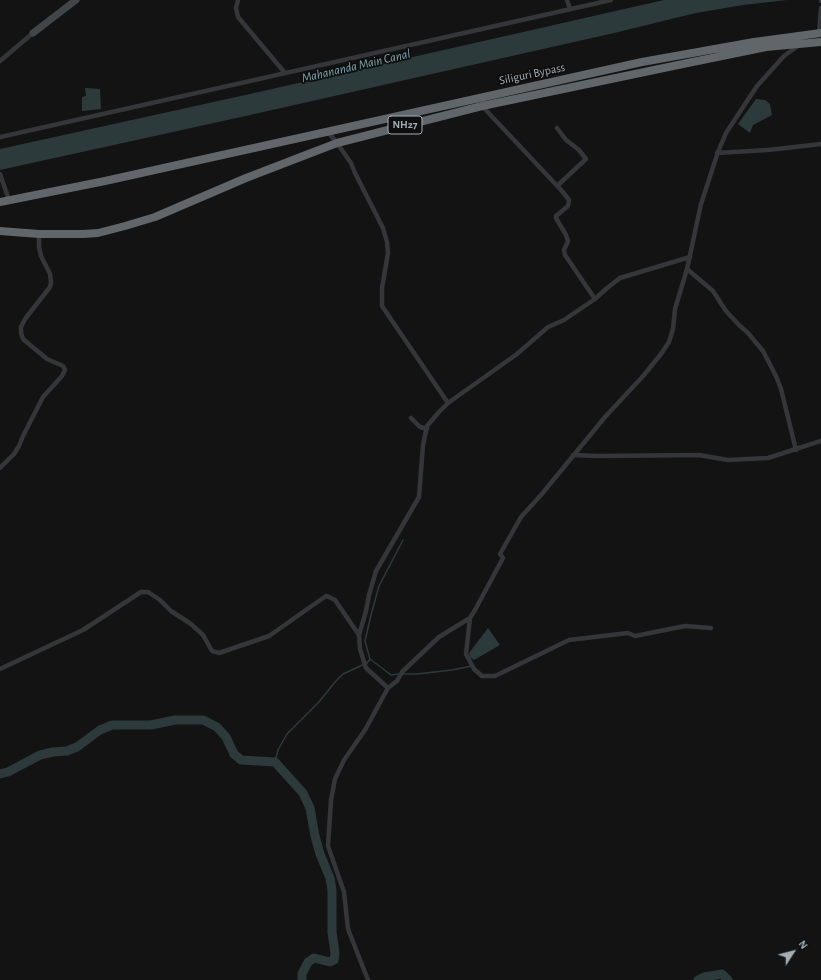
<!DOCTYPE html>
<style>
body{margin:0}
#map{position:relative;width:821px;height:980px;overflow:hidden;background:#131314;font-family:"Alegreya Sans",sans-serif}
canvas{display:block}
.north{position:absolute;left:773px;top:932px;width:40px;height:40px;-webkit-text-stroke:3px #0e0e0f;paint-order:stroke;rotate:54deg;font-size:11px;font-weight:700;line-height:16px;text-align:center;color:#a5aeb4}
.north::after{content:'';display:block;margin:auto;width:14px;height:18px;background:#a5aeb4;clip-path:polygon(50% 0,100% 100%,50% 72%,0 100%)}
</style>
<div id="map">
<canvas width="821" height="980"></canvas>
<div class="north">N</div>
</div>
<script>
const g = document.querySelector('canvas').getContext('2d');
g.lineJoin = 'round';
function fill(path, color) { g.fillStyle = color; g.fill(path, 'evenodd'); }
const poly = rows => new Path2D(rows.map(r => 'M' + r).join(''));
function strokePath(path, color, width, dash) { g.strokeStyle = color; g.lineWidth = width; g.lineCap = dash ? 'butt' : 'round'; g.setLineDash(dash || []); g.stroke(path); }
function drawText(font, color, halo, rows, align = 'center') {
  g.font = font + ' "Alegreya Sans",sans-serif'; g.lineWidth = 3.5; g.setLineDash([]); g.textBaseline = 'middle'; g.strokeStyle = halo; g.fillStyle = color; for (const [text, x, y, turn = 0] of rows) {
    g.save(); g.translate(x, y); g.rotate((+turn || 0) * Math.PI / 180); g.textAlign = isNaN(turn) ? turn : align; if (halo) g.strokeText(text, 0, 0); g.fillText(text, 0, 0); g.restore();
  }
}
fill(poly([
 [664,0,787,0,743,5,696,13,614,33,250,115,0,170,0,149,250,94],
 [85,88,100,89,101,109,82,111,82,97,86,96],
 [756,99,765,100,770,104,772,115,753,125,750,133,738,124],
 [488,628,500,645,474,660,470,657,469,653]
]), '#2d3a3c');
strokePath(poly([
 [370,659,391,675,398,674],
 [402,674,417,674,452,670,472,666],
 [275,762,278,750,287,734,318,703,335,682,343,674,367,663,370,659,365,641,371,615,379,586,403,540]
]), '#2d3a3c', 1.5);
strokePath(poly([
 [0,774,8,772,40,755,53,752,67,751,77,747,100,730,112,725,151,725,175,720,203,720,217,727,226,737,234,754,241,760,275,762,303,793,310,808,315,836,320,854,330,878,332,890,332,932,335,953,334,960,330,962,314,958,308,962,302,974,302,980],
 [698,980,704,977,722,974,728,980]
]), '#2d3a3c', 9);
strokePath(poly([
 [238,0,236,8,238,17,285,73],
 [567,0,570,9],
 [821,0,821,1],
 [819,33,821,8],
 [0,61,33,33],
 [482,106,562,191,569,200,568,206,556,216,556,218,566,235,568,241,564,250,565,255,595,299],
 [557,128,566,140,579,150,586,159,557,186],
 [328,132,337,143,351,163,355,173,383,228,387,242,388,253,382,288,382,306,448,403],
 [0,137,611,0],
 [717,153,768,150,821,144],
 [0,174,9,200],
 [687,269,713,291,726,311,739,325,748,333,763,351,776,376,781,389,796,450],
 [411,418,420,427,427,429],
 [573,455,597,456,699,455,728,460,768,458,821,441],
 [0,468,14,454,19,446,23,436,43,397,62,376,65,370,63,366,47,359,23,339,21,333,21,327,25,319,50,287,51,283,50,274,41,256,39,247,39,234],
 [470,618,466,654,474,669,482,676,495,676,569,640,628,633,635,636,685,626,711,628],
 [359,635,366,611,369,595,376,571,419,497,423,445,427,426,439,412,448,403,517,354,548,327,564,320,595,299,606,289,620,278,690,257],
 [0,669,83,630,141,592,148,592,160,600,171,611,191,624,203,635,212,651,219,653,269,636,326,596,329,597,335,600,359,635,360,649,366,668,388,688],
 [368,980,348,929,344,892,328,846,331,800,335,779,344,760,365,730,388,688,397,681,402,672,439,637,470,618,475,610,503,558,500,554,521,517,541,495,605,417,644,375,661,354,669,342,673,329,675,309,687,269,701,204,718,152,726,133,757,86,784,56,799,45]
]), '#343639', 4.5);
strokePath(poly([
 [33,33,76,0]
]), '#424649', 7);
strokePath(poly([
 [0,202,105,181,642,62,754,42,821,33],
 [0,231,39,234,83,234,98,233,125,226,155,217,246,178,337,143,482,106,678,65,766,47,821,42]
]), '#60666a', 8);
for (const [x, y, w] of [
 [405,125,34]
]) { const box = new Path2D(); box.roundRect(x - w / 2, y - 9, w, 18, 3); g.fillStyle = '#0e0e0f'; g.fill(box); strokePath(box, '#a5aeb4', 1); }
drawText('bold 11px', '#a5aeb4', null, [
 ["NH27",405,125]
]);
drawText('12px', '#a5aeb4', '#0e0e0f', [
 ["Siliguri Bypass",532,74,-12]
]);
drawText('italic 13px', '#7da6ae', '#0e0e0f', [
 ["Mahananda Main Canal",356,66,-13]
]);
</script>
